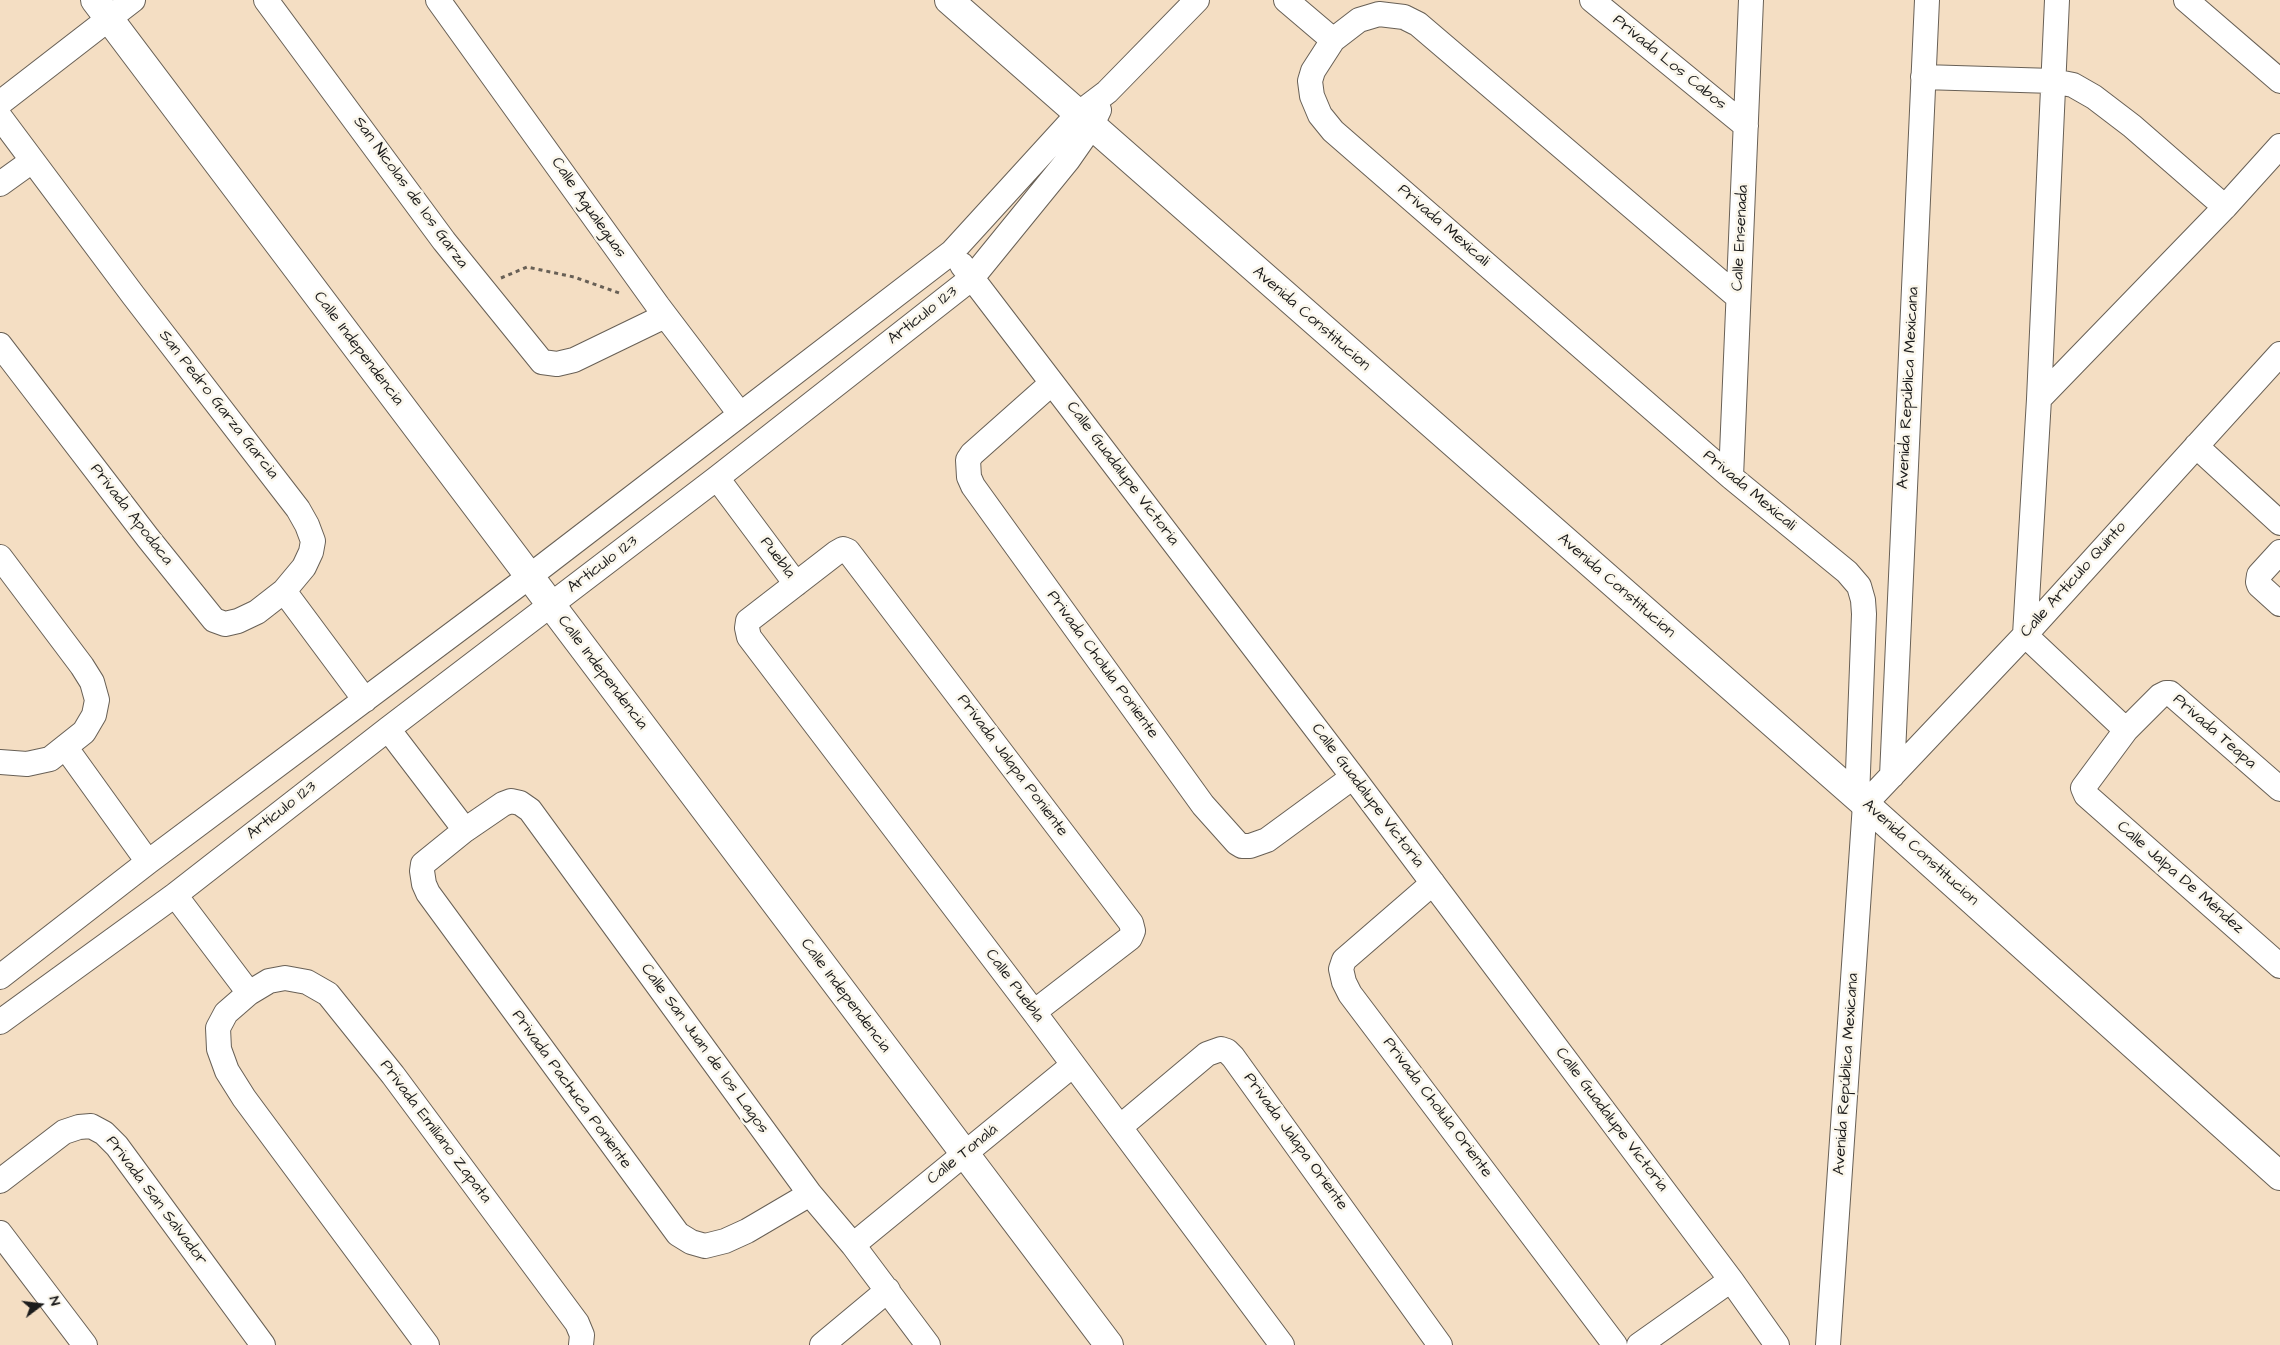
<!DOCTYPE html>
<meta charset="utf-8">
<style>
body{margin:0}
#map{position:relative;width:2280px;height:1345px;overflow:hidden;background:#f4dec3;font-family:"Architects Daughter",sans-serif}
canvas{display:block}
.north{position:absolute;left:15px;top:1280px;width:50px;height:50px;-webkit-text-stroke:4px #fbf7ec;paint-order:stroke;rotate:75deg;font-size:14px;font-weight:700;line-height:20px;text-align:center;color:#1c1c1c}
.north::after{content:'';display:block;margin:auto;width:18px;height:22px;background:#1c1c1c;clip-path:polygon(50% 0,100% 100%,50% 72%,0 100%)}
</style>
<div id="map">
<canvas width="2280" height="1345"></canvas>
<div class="north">N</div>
</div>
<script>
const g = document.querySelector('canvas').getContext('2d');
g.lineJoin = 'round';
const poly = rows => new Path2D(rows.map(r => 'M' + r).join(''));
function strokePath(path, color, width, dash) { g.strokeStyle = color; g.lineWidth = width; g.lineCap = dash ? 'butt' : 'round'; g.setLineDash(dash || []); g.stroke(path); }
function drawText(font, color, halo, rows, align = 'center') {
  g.font = font + ' "Architects Daughter",sans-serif'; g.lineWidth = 5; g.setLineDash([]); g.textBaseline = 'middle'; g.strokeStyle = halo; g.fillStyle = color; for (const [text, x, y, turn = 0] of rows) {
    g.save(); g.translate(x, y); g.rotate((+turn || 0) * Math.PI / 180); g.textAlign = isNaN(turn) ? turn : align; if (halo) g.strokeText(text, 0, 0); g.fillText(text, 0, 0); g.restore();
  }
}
const minor = poly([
 [266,0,444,241,542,362,557,364,574,360,665,316],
 [438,0,658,306,740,414],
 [1286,0,1333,40],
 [1592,0,1746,126],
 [2057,0,2039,399,2025,635,2126,730],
 [2186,0,2280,81],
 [1923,77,2053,81,2073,85,2094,97,2132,126,2225,207],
 [0,103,133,0],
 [0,117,133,295,298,509,307,525,313,541,311,552,304,567,284,591,257,612,238,621,225,624,214,620,148,538,0,345],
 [0,184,32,161],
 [962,265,1353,777,1731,1280,1777,1345],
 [1738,297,1418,24,1404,17,1379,14,1359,20,1333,40,1313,71,1310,81,1312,96,1320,115,1333,131,1731,477,1847,572,1859,586,1863,600,1864,614,1857,798],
 [1052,383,972,454,968,460,969,477,973,486,1203,805,1237,843,1242,846,1250,846,1267,840,1353,777],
 [2039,399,2225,207,2280,146],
 [2196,446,2280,523],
 [1731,477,1751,0],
 [717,478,796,584],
 [2280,552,2259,575,2258,582,2259,585,2280,604],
 [0,557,82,666,92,682,97,700,94,715,84,732,50,759,27,764,0,762],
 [284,591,365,700],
 [388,729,465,830],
 [66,748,148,862],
 [1892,776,1927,0],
 [2280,789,2170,693,2166,693,2160,696,2126,730,2083,788,2086,795,2280,966],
 [1433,883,1344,960,1341,969,1344,982,1350,994,1615,1345],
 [175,895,249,993],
 [0,977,148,862,530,576,952,252,1078,114,1107,92,1197,0],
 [1034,1012,1130,938,1133,931,1131,923,848,551,843,549,836,553,748,621,747,628,749,637,1034,1012,1282,1345],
 [0,1022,175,895,388,729,717,478,972,278,1068,160,1091,127,1099,110],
 [1120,1127,1207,1054,1221,1049,1227,1051,1233,1057,1440,1345],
 [0,1181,64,1132,79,1127,91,1126,104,1133,117,1146,263,1345],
 [810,1194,747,1231,725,1241,705,1246,691,1242,678,1234,428,893,424,884,422,871,423,864,465,830,503,804,511,801,520,803,530,810,810,1194,853,1245,928,1345],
 [0,1233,85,1345],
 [853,1245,1073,1065],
 [427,1345,244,1098,227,1071,219,1049,218,1028,226,1013,249,993,269,981,285,978,307,982,328,994,393,1075,577,1323,582,1335,581,1345],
 [822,1345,888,1290],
 [1639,1345,1731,1280],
 [1828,1345,1865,804,2025,635,2280,354]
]);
const tertiary = poly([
 [95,0,1109,1345],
 [949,0,1865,804,2280,1176]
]);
strokePath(minor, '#686056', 26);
strokePath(tertiary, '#686056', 30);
strokePath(poly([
 [501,278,527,267,574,277,622,294]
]), '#686056', 3, [4, 4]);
strokePath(minor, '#fff', 24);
strokePath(tertiary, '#fff', 28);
drawText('16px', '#1c1c1c', '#fbf7ec', [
 ["Privada Los Cabos",1669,63,39],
 ["San Nicolas de los Garza",410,193,54],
 ["Calle Agualeguas",588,208,55],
 ["Privada Mexicali",1443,226,41],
 ["Calle Ensenada",1741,238,-87],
 ["Artículo 123",923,316,-38],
 ["Avenida Constitucion",1311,319,41],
 ["Calle Independencia",358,349,53],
 ["Avenida República Mexicana",1909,388,-87],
 ["San Pedro Garza Garcia",218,405,52],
 ["Calle Guadalupe Victoria",1122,474,53],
 ["Privada Mexicali",1749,491,40],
 ["Privada Apodaca",131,515,52],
 ["Puebla",777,558,53],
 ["Artículo 123",603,565,-37],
 ["Calle Artículo Quinto",2074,580,-48],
 ["Avenida Constitucion",1616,586,41],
 ["Privada Cholula Poniente",1102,665,54],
 ["Calle Independencia",602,673,53],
 ["Privada Teapa",2214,732,41],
 ["Privada Jalapa Poniente",1012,766,53],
 ["Calle Guadalupe Victoria",1367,796,53],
 ["Artículo 123",282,811,-38],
 ["Avenida Constitucion",1920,853,42],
 ["Calle Jalpa De Méndez",2180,878,41],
 ["Calle Puebla",1014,986,53],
 ["Calle Independencia",845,996,53],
 ["Calle San Juan de los Lagos",704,1049,54],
 ["Avenida República Mexicana",1847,1074,-86],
 ["Privada Pachuca Poniente",571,1090,54],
 ["Privada Cholula Oriente",1437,1108,53],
 ["Calle Guadalupe Victoria",1611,1120,53],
 ["Privada Emiliano Zapata",435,1132,53],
 ["Privada Jalapa Oriente",1295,1142,54],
 ["Calle Tonalá",963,1155,-39],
 ["Privada San Salvador",156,1201,53]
]);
</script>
